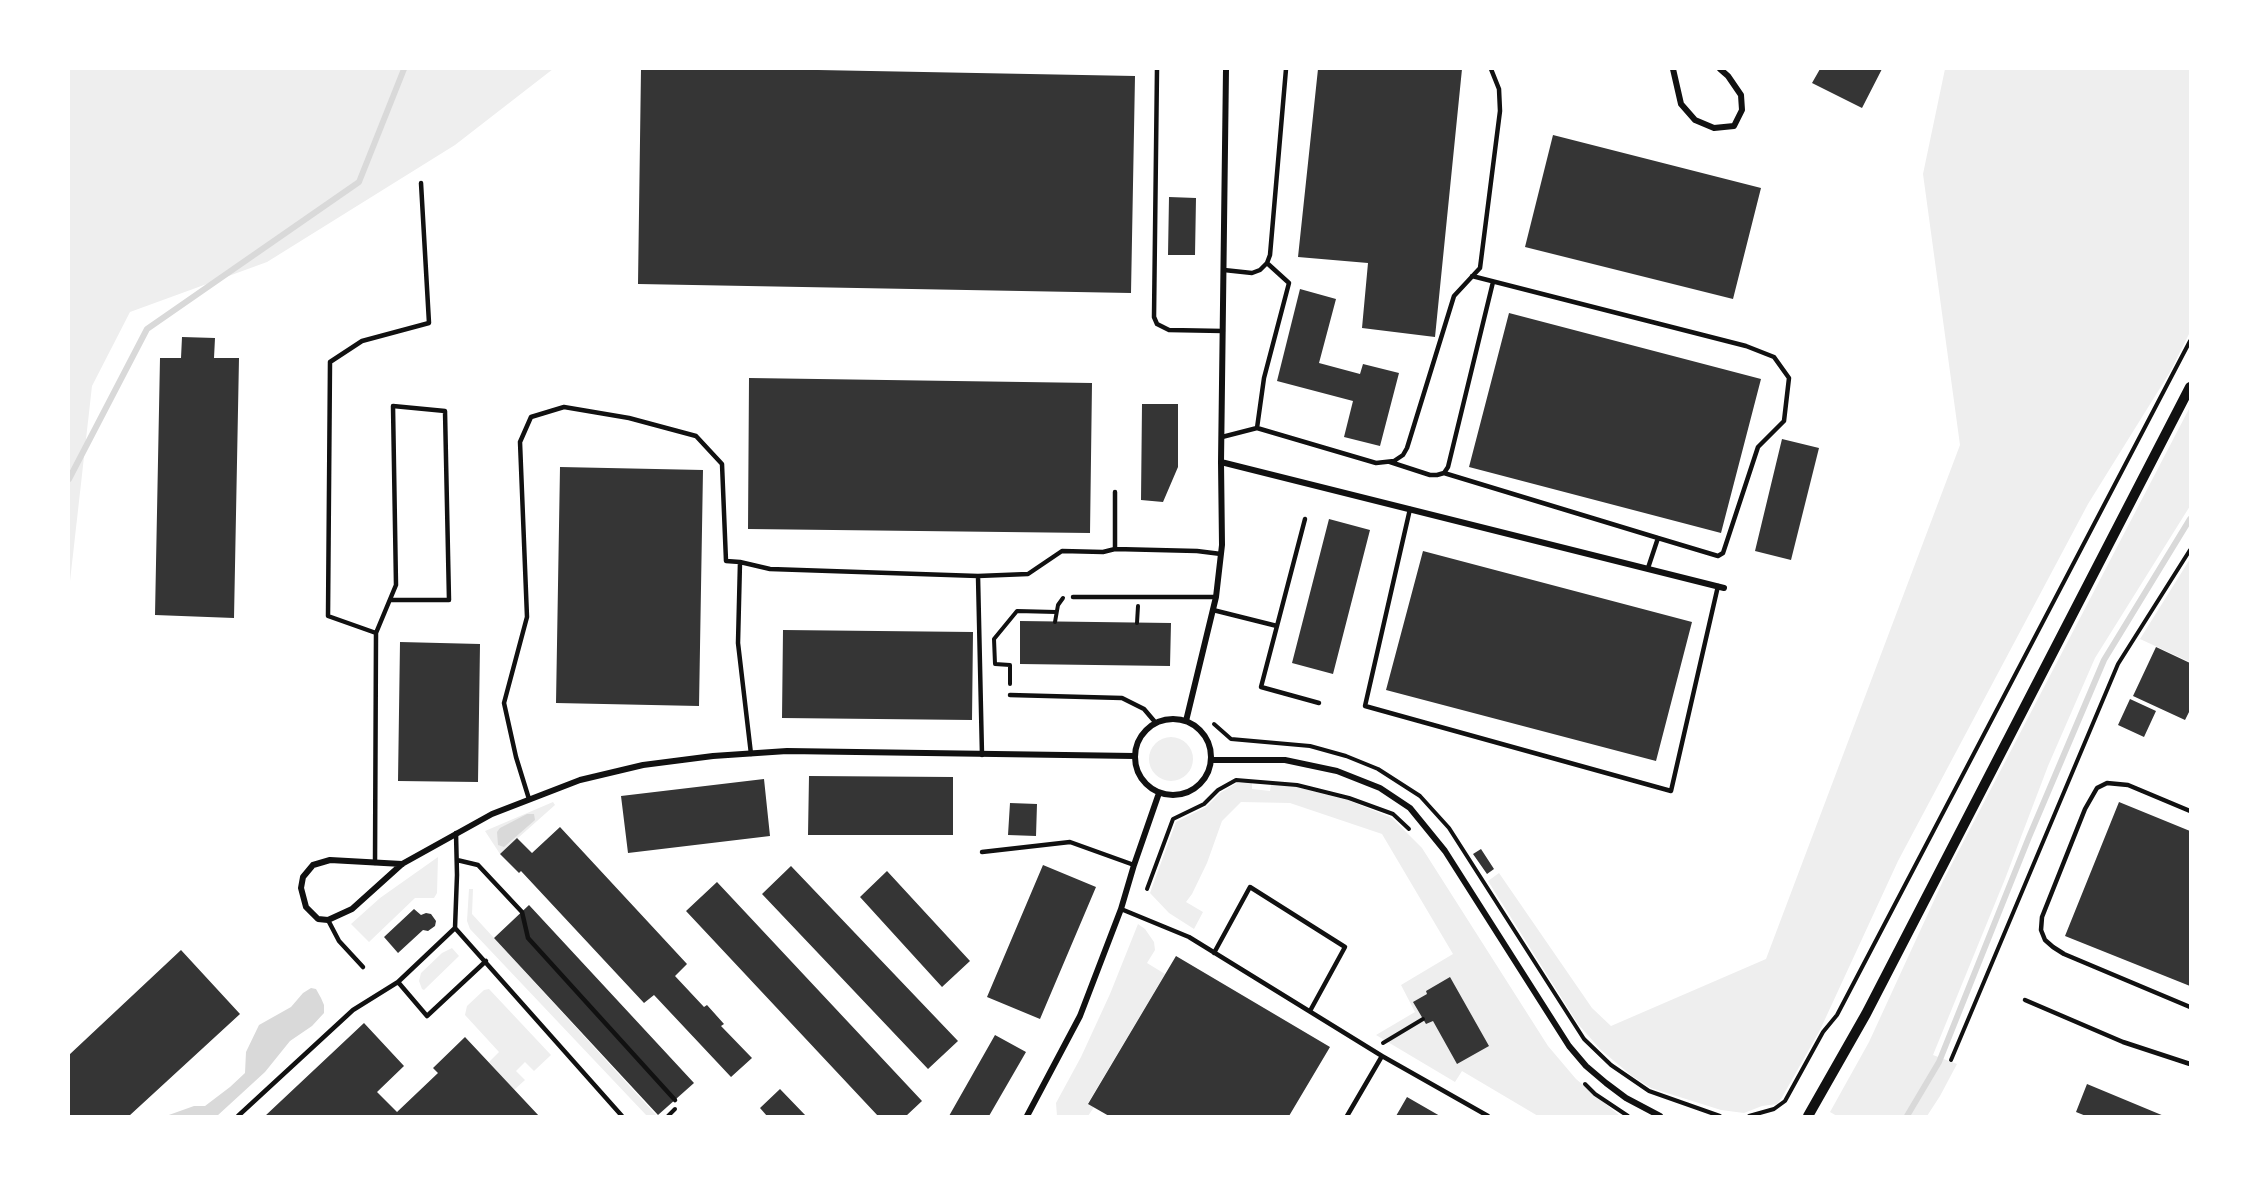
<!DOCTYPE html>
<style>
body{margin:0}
#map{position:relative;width:2259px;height:1185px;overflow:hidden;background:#fff;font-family:"Archivo Narrow",sans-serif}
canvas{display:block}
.frame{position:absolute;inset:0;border:70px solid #fff;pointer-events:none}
</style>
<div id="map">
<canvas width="2259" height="1185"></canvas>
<div class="frame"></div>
</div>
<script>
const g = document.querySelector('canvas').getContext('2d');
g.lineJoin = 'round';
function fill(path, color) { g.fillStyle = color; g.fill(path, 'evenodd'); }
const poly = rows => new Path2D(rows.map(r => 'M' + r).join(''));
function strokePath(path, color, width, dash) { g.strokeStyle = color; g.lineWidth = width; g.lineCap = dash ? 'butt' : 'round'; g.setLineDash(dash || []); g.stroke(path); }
fill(poly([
 [69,69,553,69,455,145,267,262,130,312,92,386,69,590],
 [1945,69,2190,69,2190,332,2170,372,2088,504,1898,861,1820,1030,1781,1099,1777,1104,1762,1106,1744,1113,1721,1110,1651,1088,1632,1076,1601,1050,1578,1024,1488,881,1499,873,1592,1008,1611,1026,1766,959,1960,445,1923,174],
 [2190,407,2190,506,2095,658,2048,766,2005,879,1933,1055,1957,1064,1940,1096,1927,1116,1837,1116,1830,1112,1869,1042,1943,881],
 [2190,559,2190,662,2140,639],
 '1149 759a22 22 0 1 1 44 0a22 22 0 1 1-44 0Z',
 [1252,782,1252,789,1270,791,1271,784,1297,787,1348,800,1392,818,1422,848,1548,1046,1576,1079,1620,1116,1538,1116,1462,1071,1455,1082,1376,1035,1415,1012,1401,985,1453,954,1382,834,1290,803,1241,802,1222,821,1207,863,1192,894,1186,902,1203,912,1194,929,1169,913,1150,893,1176,822,1206,807,1220,793,1237,783],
 [553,802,555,805,500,854,485,831],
 [438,857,437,893,434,898,415,898,369,942,351,924,380,898],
 [469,889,473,889,472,914,657,1116,647,1116,470,929,467,921],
 [1138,924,1145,929,1154,942,1155,950,1147,963,1165,974,1088,1103,1094,1107,1088,1116,1057,1116,1056,1103,1081,1057,1110,994],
 [452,948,459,956,424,990,422,989,419,981,421,973,442,953],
 [489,989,551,1055,534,1071,525,1062,516,1071,525,1080,514,1090,489,1062,499,1052,465,1015,467,1006,484,990]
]), '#eee');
fill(poly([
 [527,814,534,814,535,820,504,847,498,845,497,832,500,828],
 [311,988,316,989,321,998,324,1005,324,1013,312,1026,290,1041,265,1072,217,1116,166,1116,194,1106,205,1106,230,1087,245,1073,246,1052,259,1025,291,1007,303,993]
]), '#d9d9d9');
strokePath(poly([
 [69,479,147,329,359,182,404,69],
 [1907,1116,1939,1062,2029,837,2104,660,2190,519]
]), '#d9d9d9', 6);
fill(poly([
 [641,69,765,69,1135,76,1131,293,638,284],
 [1318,69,1462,69,1435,337,1362,328,1368,263,1298,257],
 [1820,69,1882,69,1862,108,1812,83],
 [1553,135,1761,188,1733,299,1525,247],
 [1169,197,1196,198,1195,255,1168,255],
 [1300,289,1336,299,1319,363,1360,374,1363,364,1399,373,1380,446,1344,437,1353,401,1277,381],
 [1509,313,1761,379,1721,533,1469,467],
 [182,337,215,338,214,358,239,358,234,618,155,615,160,358,181,358],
 [749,378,1092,383,1090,533,748,529],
 [1142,404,1178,404,1178,467,1163,502,1141,500],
 [1782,439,1819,448,1791,560,1755,551],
 [560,467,703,470,699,706,556,703],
 [1329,519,1370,530,1333,674,1292,663],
 [1423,551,1692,622,1656,761,1386,690],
 [1020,621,1171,623,1170,666,1020,664],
 [783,630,973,632,972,720,782,718],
 [400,642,480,644,478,782,398,781],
 [2156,647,2190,663,2190,710,2185,720,2133,696],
 [2130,699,2156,711,2144,737,2118,725],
 [809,776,953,777,953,835,808,835],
 [764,779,770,836,628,853,621,796],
 [2119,802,2190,831,2190,986,2065,936],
 [1010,803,1037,804,1036,836,1008,835],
 [560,827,687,964,675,976,704,1007,707,1005,724,1024,721,1026,752,1058,731,1077,654,995,644,1003,521,871,519,873,500,854,517,838,532,853],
 [1481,849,1494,869,1487,874,1473,854],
 [1043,865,1096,887,1040,1019,987,997],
 [791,866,958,1041,928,1069,762,894],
 [887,871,970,961,942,987,860,897],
 [717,882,922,1101,906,1116,878,1116,686,911],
 [529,905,694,1083,658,1115,494,938],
 [414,909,421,915,426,913,431,914,436,921,435,926,428,931,423,930,398,953,384,937],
 [181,950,240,1014,129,1116,69,1116,69,1055],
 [1176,956,1330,1047,1289,1116,1109,1116,1088,1104],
 [1450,977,1489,1046,1457,1064,1433,1021,1426,1024,1413,1002,1427,994,1426,991],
 [364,1023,404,1066,377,1092,397,1112,438,1073,433,1068,465,1037,539,1116,265,1116],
 [995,1035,1026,1052,989,1116,949,1116],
 [2087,1084,2164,1116,2086,1116,2076,1112],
 [780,1089,806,1116,767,1116,760,1108],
 [1407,1097,1440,1116,1396,1116]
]), '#353535');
strokePath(poly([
 [1055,622,1058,605,1063,598],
 [1137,623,1138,606],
 [1010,684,1010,665,995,664,994,639,1017,611,1056,612],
 [1214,724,1231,739,1310,746,1346,756,1378,769,1420,796,1449,828,1584,1039,1611,1065,1649,1091,1720,1116],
 [1147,889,1173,819,1204,804,1218,790,1236,780,1297,785,1349,798,1393,814,1409,829],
 [1383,1043,1423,1019],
 [1951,1060,2118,664,2190,550],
 [1585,1084,1595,1094,1628,1116],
 [668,1116,675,1109],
 [1749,1116,1774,1109,1785,1101,1823,1032,1837,1015,2190,341]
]), '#111', 4);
strokePath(poly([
 [1157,69,1154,317,1157,324,1169,330,1223,331],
 [1224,270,1252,273,1260,270,1267,263,1270,255,1286,69],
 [1472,276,1746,346,1774,357,1789,378,1784,421,1758,447,1723,553,1718,556,1658,538,1648,568],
 [1257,428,1264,378,1289,283,1267,263],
 [1222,437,1257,428,1376,463,1394,461,1403,455,1407,448,1454,296,1480,268,1500,111,1499,89,1491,69],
 [1390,462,1430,475,1437,475,1444,473,1448,467,1493,282],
 [1444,473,1658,538],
 [1410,509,1365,706,1671,791,1718,586],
 [1115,549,1115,492],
 [978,576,982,755],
 [1073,597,1216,597],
 [1213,610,1277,626,1305,519],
 [1277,626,1261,687,1319,703],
 [376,633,328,616,330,362,362,341,429,323,421,183],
 [1010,695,1122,698,1144,709,1155,722],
 [751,754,738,643,740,562,770,569,978,576,1028,574,1062,551,1103,552,1115,549,1197,551,1221,554],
 [529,799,516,757,504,703,527,617,520,442,531,417,564,407,629,418,696,436,722,464,726,561,740,562],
 [2190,811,2128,785,2107,783,2097,788,2085,809,2042,917,2041,930,2045,940,2053,947,2064,954,2190,1007],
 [982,852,1070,842,1134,865],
 [457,860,478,865,522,912,528,938,675,1100],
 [375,863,376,633,396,585,393,406,445,411,449,600,390,600],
 [1121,909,1189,937,1382,1056,1347,1116],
 [328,920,339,941,363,967],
 [455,928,457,875,456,833],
 [1214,953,1250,887,1345,947,1310,1011],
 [398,982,427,1016,486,961],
 [2025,1000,2123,1042,2190,1064],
 [1382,1056,1488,1116],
 [238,1116,353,1010,398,982,455,928,622,1116]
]), '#111', 4.5);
strokePath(poly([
 [1673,69,1681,104,1695,120,1714,128,1734,126,1742,110,1741,95,1728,76,1720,69],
 [1221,462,1724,588],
 '1135 757a38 38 0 1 1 76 0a38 38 0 1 1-76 0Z',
 [1186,721,1216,597,1222,545,1221,462,1226,69],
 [1211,760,1285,760,1337,771,1380,788,1410,808,1445,851,1569,1046,1586,1066,1606,1083,1626,1098,1660,1116],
 [402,864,330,860,313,865,303,877,301,888,306,907,318,919,328,920,352,909,402,864,492,814,580,780,643,765,713,756,787,751,1134,756],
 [1027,1116,1080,1016,1121,909,1134,865,1159,793]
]), '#111', 6);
strokePath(poly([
 [1808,1116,1866,1014,2190,387]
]), '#111', 10);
</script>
